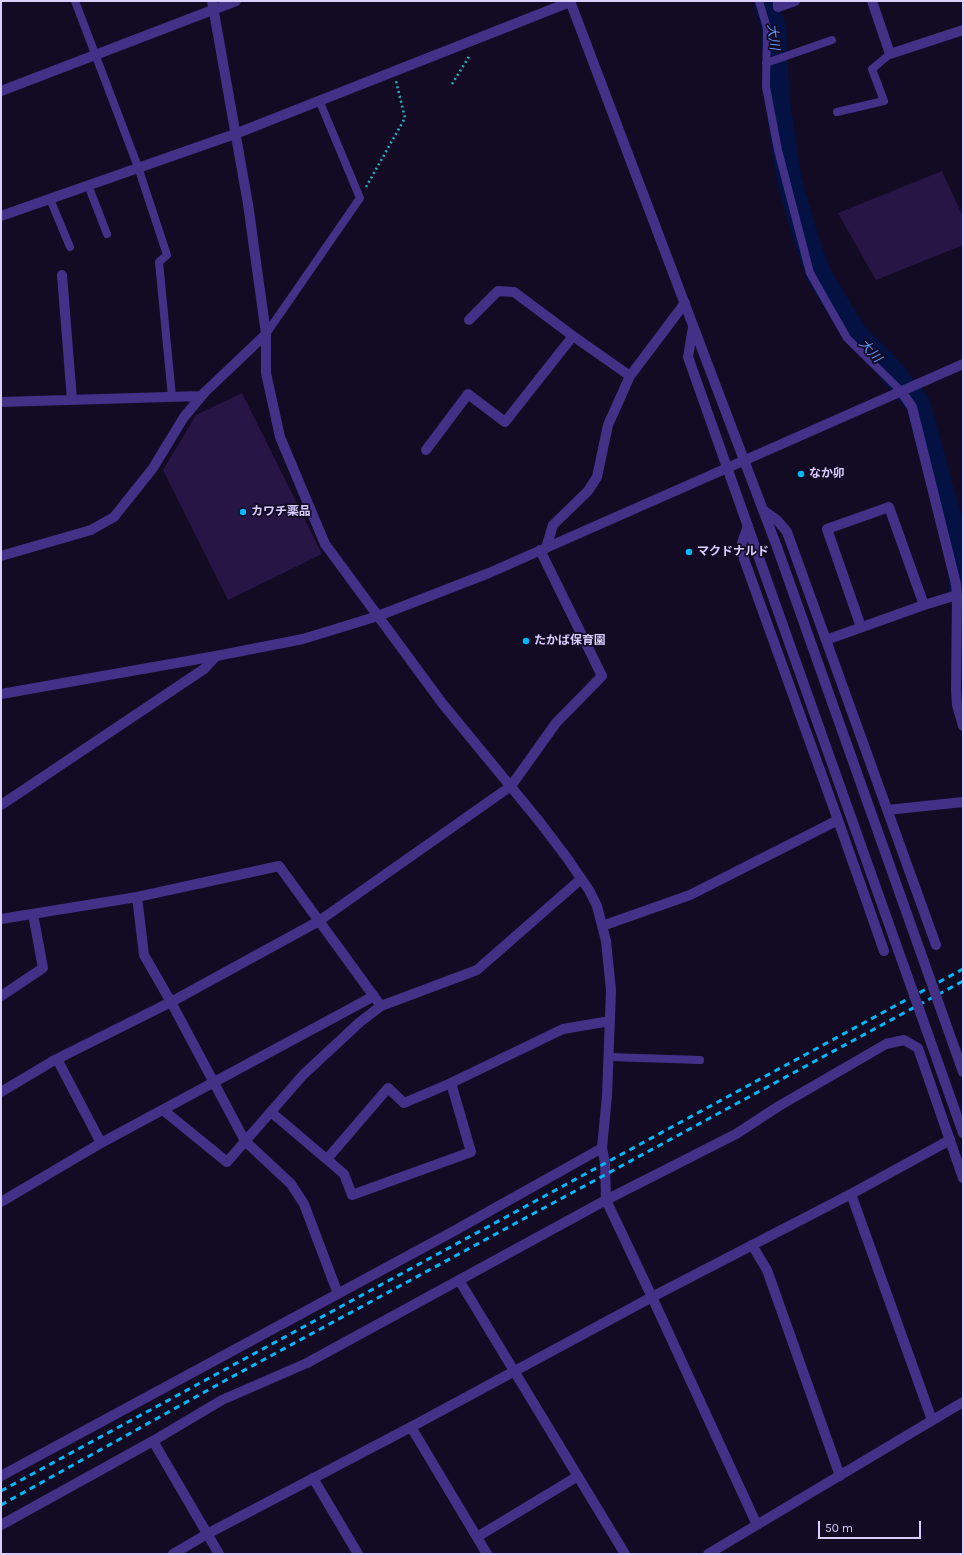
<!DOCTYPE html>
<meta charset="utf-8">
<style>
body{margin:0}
#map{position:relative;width:964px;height:1555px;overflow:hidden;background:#130b23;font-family:Karla,sans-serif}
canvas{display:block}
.frame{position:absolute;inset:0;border:2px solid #dacdff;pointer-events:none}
.scale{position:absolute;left:818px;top:1521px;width:103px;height:18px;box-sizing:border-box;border:2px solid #dacdff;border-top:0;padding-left:5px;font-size:12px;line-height:14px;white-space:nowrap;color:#dacdff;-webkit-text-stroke:3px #130b23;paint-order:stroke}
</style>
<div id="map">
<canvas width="964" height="1555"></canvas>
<div class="frame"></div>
<div class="scale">50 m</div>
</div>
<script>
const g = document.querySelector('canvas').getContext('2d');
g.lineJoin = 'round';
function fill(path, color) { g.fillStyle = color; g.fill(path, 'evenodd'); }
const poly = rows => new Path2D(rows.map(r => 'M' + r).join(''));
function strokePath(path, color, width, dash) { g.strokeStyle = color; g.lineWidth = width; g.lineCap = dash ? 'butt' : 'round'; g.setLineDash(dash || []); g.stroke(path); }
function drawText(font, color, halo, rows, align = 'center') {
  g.font = font + ' Karla,"Noto Sans JP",sans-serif'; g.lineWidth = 3.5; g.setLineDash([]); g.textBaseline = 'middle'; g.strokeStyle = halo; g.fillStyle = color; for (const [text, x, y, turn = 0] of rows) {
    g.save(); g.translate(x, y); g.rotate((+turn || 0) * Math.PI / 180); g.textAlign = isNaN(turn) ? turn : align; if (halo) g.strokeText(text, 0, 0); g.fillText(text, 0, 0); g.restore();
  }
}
fill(poly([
 [958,561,963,561,963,710,961,704]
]), '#041143');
strokePath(poly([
 [766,1,774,31,777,98,789,179,806,239,819,275,854,333,886,365,918,404,961,562,961,594]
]), '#041143', 25);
fill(poly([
 [942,171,963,217,963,245,876,280,838,213],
 [242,393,322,554,228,600,163,470,196,415]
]), '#271546');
strokePath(poly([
 [452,84,470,55],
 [366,187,405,118,396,81]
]), '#20afbf', 2.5, [2, 3]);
strokePath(poly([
 [75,1,138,167,167,255,159,262,172,397],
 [759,1,767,28,766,87,778,150,810,273,847,338,901,391],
 [766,63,832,40],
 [837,112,884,101,872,69,890,54],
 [88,185,107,234],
 [50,199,70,247],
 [266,334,360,198,319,100],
 [609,1057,700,1060]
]), '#423187', 8);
strokePath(poly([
 [212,1,248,204,266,334,266,373,280,437,325,544,442,703,539,821,567,858,589,890,597,906,606,941,611,990,607,1096,602,1148,605,1163,606,1200,652,1297,757,1525],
 [778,1,778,7,795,1],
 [872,1,890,54,963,30],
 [1,91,236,1],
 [1,216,235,134,570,2],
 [62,275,72,400],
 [469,320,498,291,514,292,573,336],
 [901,391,912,407,956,584,957,597,956,690,957,705,963,726],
 [1,402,201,396],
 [426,450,468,394,505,422,573,336,630,376],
 [763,510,777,520,787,532,936,945],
 [546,548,553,525,588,491,597,477,608,425,630,376,685,303],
 [1,556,91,530,114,517,153,468,184,417,205,392,266,334],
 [861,627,827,529,889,507,924,605],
 [826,640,924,605,957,595],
 [1,805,204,669,216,656],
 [887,810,963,802],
 [838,820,884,951],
 [137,897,279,866,381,1006,477,970,581,879],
 [1,919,137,897,144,955,171,1002,245,1141,291,1184,304,1204,338,1294],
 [602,926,690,895,838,820,744,559,742,543,748,526],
 [1,996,43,968,33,914],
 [57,1059,101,1143],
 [451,1083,563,1029,610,1021],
 [1,1092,53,1061,171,1002,319,921,511,786,556,723,602,676,540,550],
 [163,1110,227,1162,303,1075,360,1022,381,1006],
 [271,1112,344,1174,352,1195,471,1152,451,1083,404,1103,388,1088,327,1159],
 [851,1194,932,1420],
 [1,1202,101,1143,374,996],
 [752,1245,767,1270,840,1476],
 [459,1280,625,1554],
 [411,1427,487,1554],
 [153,1441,219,1554],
 [1,1476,454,1231,602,1148],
 [313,1478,358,1554],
 [1,1525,153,1441,222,1400,307,1363,606,1200,736,1134,779,1106,886,1044,904,1040,918,1048,963,1178],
 [477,1537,578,1476],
 [708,1554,963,1402]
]), '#423187', 10);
strokePath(poly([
 [570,1,777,547],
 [693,327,688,357,758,555],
 [1,694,216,656,303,639,378,616,489,573,963,364],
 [173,1554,207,1534,411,1427,652,1297,851,1194,950,1140]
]), '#423187', 10);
strokePath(poly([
 [1,1491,963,969],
 [1,1505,228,1379,963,981]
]), '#00b7f8', 3, [6, 5]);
strokePath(poly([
 [777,547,963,1072],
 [758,555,963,1133]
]), '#423187', 10);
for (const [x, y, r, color] of [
 [801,474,4,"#00b7f8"],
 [243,512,4,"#00b7f8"],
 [689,552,4,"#00b7f8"],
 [526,641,4,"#00b7f8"]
]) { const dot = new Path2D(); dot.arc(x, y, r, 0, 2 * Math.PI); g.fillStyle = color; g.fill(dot); strokePath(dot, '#130b23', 1.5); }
drawText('bold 12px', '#dacdff', '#130b23', [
 ["なか卯",809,474],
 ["カワチ薬品",251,512],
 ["マクドナルド",697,552],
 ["たかば保育園",534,641]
], 'left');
drawText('italic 13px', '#5b99ff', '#130b23', [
 ["大川",773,37,83],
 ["大川",870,351,48]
]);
</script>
